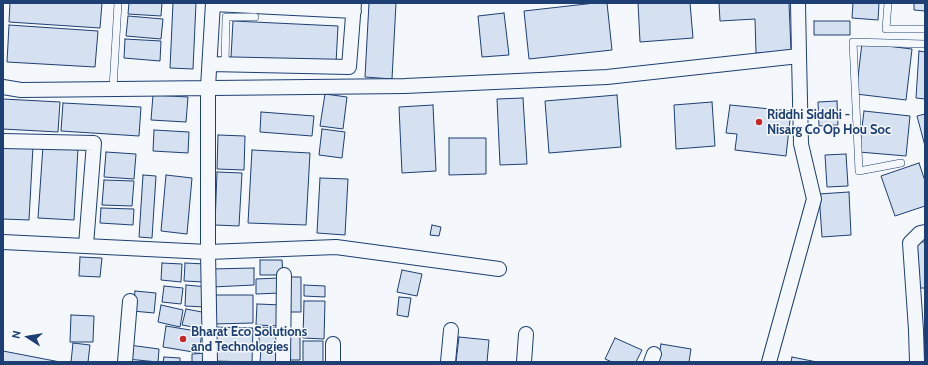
<!DOCTYPE html>
<style>
body{margin:0}
#map{position:relative;width:928px;height:365px;overflow:hidden;background:#f4f7fb;font-family:Cabin,sans-serif}
canvas{display:block}
.frame{position:absolute;inset:0;border:4px solid #1d3f73;pointer-events:none}
.north{position:absolute;left:8px;top:317px;width:40px;height:40px;-webkit-text-stroke:3px #f4f7fb;paint-order:stroke;rotate:282deg;font-size:11px;font-weight:700;line-height:16px;text-align:center;color:#1d3f73}
.north::after{content:'';display:block;margin:auto;width:14px;height:18px;background:#1d3f73;clip-path:polygon(50% 0,100% 100%,50% 72%,0 100%)}
</style>
<div id="map">
<canvas width="928" height="365"></canvas>
<div class="frame"></div>
<div class="north">N</div>
</div>
<script>
const g = document.querySelector('canvas').getContext('2d');
g.lineJoin = 'round';
function fill(path, color) { g.fillStyle = color; g.fill(path, 'evenodd'); }
const poly = rows => new Path2D(rows.map(r => 'M' + r).join(''));
function strokePath(path, color, width, dash) { g.strokeStyle = color; g.lineWidth = width; g.lineCap = dash ? 'butt' : 'round'; g.setLineDash(dash || []); g.stroke(path); }
function drawText(font, color, halo, rows, align = 'center') {
  g.font = font + ' Cabin,sans-serif'; g.lineWidth = 3; g.setLineDash([]); g.textBaseline = 'middle'; g.strokeStyle = halo; g.fillStyle = color; for (const [text, x, y, turn = 0] of rows) {
    g.save(); g.translate(x, y); g.rotate((+turn || 0) * Math.PI / 180); g.textAlign = isNaN(turn) ? turn : align; if (halo) g.strokeText(text, 0, 0); g.fillText(text, 0, 0); g.restore();
  }
}
const building = poly([
 [10,3,102,3,100,28,9,22,10,3],
 [129,3,162,3,161,16,128,14,129,3],
 [173,3,196,3,193,69,170,68,173,3],
 [369,3,396,3,392,79,365,77,369,3],
 [595,3,607,3,612,50,529,59,524,11,595,3],
 [638,3,690,3,693,38,640,42,638,3],
 [719,3,789,3,791,51,756,53,755,19,720,21,719,3],
 [853,3,879,3,878,20,852,18,853,3],
 [914,3,925,3,925,11,914,10,914,3],
 [504,13,509,55,482,57,478,16,504,13],
 [128,16,163,19,161,39,126,36,128,16],
 [233,21,338,26,336,63,231,58,233,21],
 [814,21,850,21,850,35,814,35,814,21],
 [9,25,98,31,95,67,7,62,9,25],
 [125,39,161,41,160,61,124,58,125,39],
 [862,43,912,49,906,100,856,94,862,43],
 [919,51,925,52,925,99,916,98,919,51],
 [325,94,347,97,343,129,320,126,325,94],
 [153,95,188,97,186,122,151,120,153,95],
 [617,95,621,147,549,153,545,101,617,95],
 [523,98,527,164,500,165,497,99,523,98],
 [3,99,60,102,58,132,3,129,3,99],
 [837,101,838,125,819,126,818,102,837,101],
 [712,102,715,146,676,149,674,105,712,102],
 [63,103,141,107,139,136,61,131,63,103],
 [433,105,436,171,402,173,399,107,433,105],
 [730,105,791,111,786,156,735,150,737,134,726,133,730,105],
 [864,111,910,116,906,156,859,152,864,111],
 [261,112,314,116,312,136,260,132,261,112],
 [925,114,925,146,917,116,925,114],
 [322,129,345,132,342,158,319,155,322,129],
 [154,130,189,132,188,153,153,151,154,130],
 [218,135,245,136,244,170,217,169,218,135],
 [449,138,486,138,486,174,449,175,449,138],
 [3,144,33,146,29,220,3,219,3,144],
 [43,146,78,148,74,220,38,218,43,146],
 [252,150,310,153,306,225,248,223,252,150],
 [106,152,136,154,134,179,104,177,106,152],
 [846,154,848,186,827,187,825,155,846,154],
 [919,163,925,181,925,206,895,216,881,176,919,163],
 [217,172,242,173,239,226,215,225,217,172],
 [143,175,156,176,152,238,139,237,143,175],
 [166,175,192,178,187,234,161,231,166,175],
 [320,178,348,179,345,235,317,233,320,178],
 [104,180,134,181,132,206,102,205,104,180],
 [849,192,851,235,822,237,819,194,849,192],
 [101,208,134,209,133,225,100,223,101,208],
 [432,225,441,227,439,236,430,235,432,225],
 [917,242,925,242,925,288,920,288,917,242],
 [80,257,102,258,100,277,79,276,80,257],
 [260,260,282,260,283,275,260,275,260,260],
 [162,263,182,264,181,282,161,280,162,263],
 [185,263,205,264,204,282,184,281,185,263],
 [254,268,254,285,212,287,211,269,254,268],
 [402,270,422,274,417,296,397,292,402,270],
 [286,277,301,277,301,312,286,312,286,277],
 [279,278,280,293,256,294,256,279,279,278],
 [186,285,207,287,205,307,185,306,186,285],
 [304,285,325,286,325,297,304,296,304,285],
 [164,286,183,288,181,304,162,302,164,286],
 [135,291,156,293,154,313,133,311,135,291],
 [213,295,253,295,253,323,213,324,213,295],
 [399,297,411,298,408,317,397,315,399,297],
 [304,301,325,301,324,339,303,338,304,301],
 [257,304,282,305,281,326,256,325,257,304],
 [161,305,183,310,180,327,158,322,161,305],
 [186,309,207,313,204,329,182,325,186,309],
 [71,315,94,316,93,342,70,342,71,315],
 [166,326,202,332,199,353,163,347,166,326],
 [214,327,253,328,252,362,214,361,214,327],
 [259,327,281,328,280,347,259,346,259,327],
 [285,329,300,329,300,360,285,360,285,329],
 [459,337,489,340,487,362,456,362,459,337],
 [615,338,642,350,636,362,612,362,605,359,615,338],
 [303,341,323,341,323,362,303,362,303,341],
 [73,343,90,345,88,362,71,362,73,343],
 [661,344,691,349,689,362,658,362,661,344],
 [129,345,159,349,158,362,127,359,129,345],
 [261,349,281,349,281,362,260,362,261,349],
 [3,351,60,362,3,362,3,351],
 [208,353,208,362,192,362,192,354,208,353],
 [164,357,180,358,180,362,163,362,164,357],
 [792,357,817,362,791,362,792,357]
]);
fill(building, '#d5e0f0');
strokePath(building, '#1d3f73', 1);
const lane = poly([
 [888,3,886,29,925,29],
 [225,64,226,17,255,17],
 [113,88,118,3],
 [901,163,859,171,853,42,925,44]
]);
const street = poly([
 [798,3,799,56],
 [213,4,354,11],
 [210,64,349,67,354,3],
 [3,87,21,90,405,86,607,77,799,56,801,144,814,199,769,362],
 [3,141,94,143,86,245],
 [3,242,208,252,336,247,499,269],
 [125,362,130,301],
 [210,362,208,252,208,87,213,3],
 [283,362,284,275],
 [333,362,333,344],
 [448,362,451,330],
 [524,362,526,334],
 [651,362,654,354],
 [917,362,916,330,910,243,920,233,925,232]
]);
strokePath(lane, '#1d3f73', 8);
strokePath(street, '#1d3f73', 16);
strokePath(lane, '#f4f7fb', 7);
strokePath(street, '#f4f7fb', 14);
for (const [x, y, r, color] of [
 [759,122,4,"#c62828"],
 [183,339,4,"#c62828"]
]) { const dot = new Path2D(); dot.arc(x, y, r, 0, 2 * Math.PI); g.fillStyle = color; g.fill(dot); strokePath(dot, '#f4f7fb', 1.5); }
drawText('bold 13px', '#1d3f73', '#f4f7fb', [
 ["Riddhi Siddhi -",767,115],
 ["Nisarg Co Op Hou Soc",767,130],
 ["Bharat Eco Solutions",191,332],
 ["and Technologies",191,347]
], 'left');
</script>
